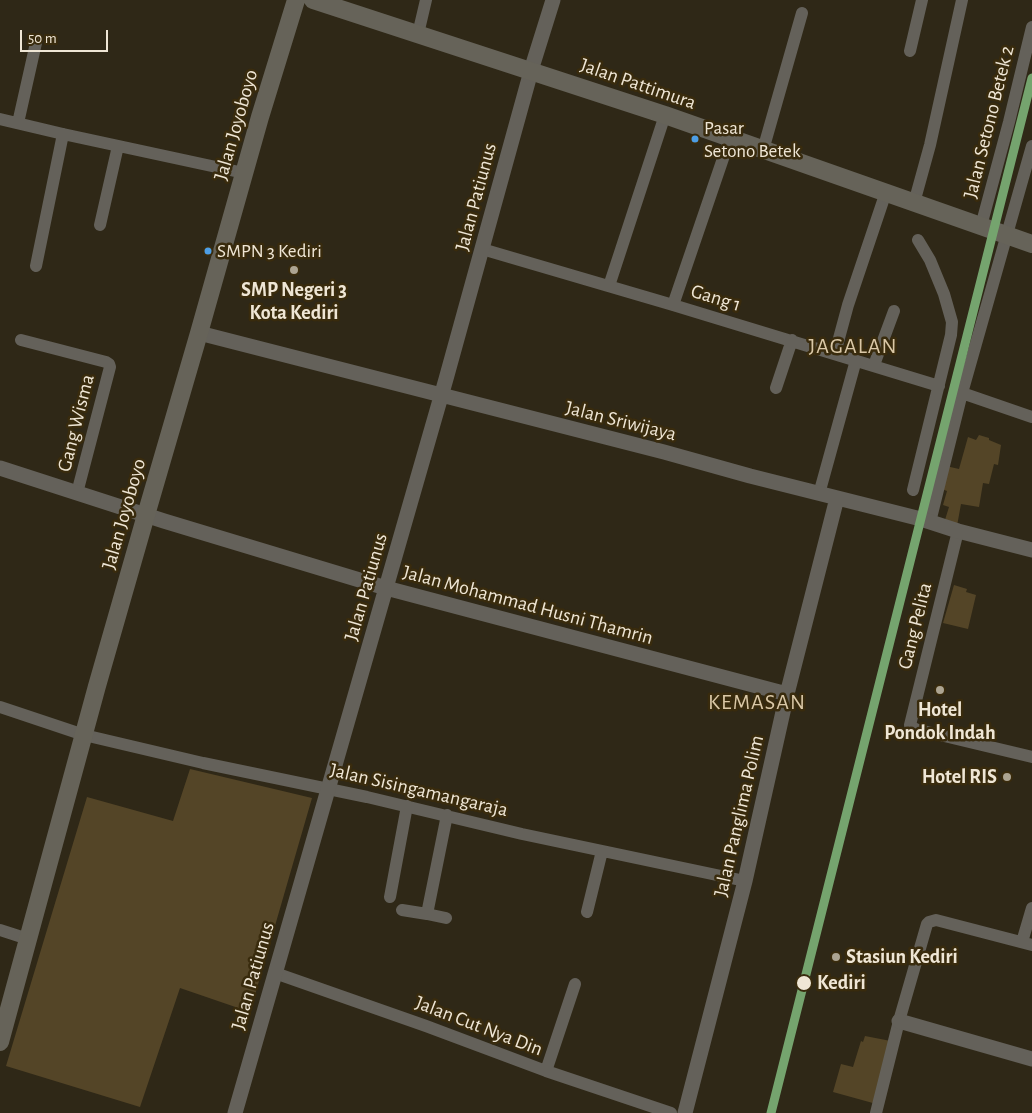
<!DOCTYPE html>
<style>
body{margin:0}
#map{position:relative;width:1032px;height:1113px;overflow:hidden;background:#2f2817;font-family:"Alegreya Sans",sans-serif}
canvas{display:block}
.scale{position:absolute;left:20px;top:30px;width:88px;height:22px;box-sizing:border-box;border:2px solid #efe6d5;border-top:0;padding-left:6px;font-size:15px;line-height:18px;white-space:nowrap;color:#efe6d5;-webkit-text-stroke:4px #392b0d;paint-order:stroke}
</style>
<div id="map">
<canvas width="1032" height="1113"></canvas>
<div class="scale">50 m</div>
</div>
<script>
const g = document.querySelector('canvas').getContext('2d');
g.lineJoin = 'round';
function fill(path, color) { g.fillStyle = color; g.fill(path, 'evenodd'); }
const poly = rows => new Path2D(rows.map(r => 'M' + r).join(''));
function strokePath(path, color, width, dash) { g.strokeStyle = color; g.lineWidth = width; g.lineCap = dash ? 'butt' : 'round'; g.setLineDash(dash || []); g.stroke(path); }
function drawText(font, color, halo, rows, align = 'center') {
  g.font = font + ' "Alegreya Sans",sans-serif'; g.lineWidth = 5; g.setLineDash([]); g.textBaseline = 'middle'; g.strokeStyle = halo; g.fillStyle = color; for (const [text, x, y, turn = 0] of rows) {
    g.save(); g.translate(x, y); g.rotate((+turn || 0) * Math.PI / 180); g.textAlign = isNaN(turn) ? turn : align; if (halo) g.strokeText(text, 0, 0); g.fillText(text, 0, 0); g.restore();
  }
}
fill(poly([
 [979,435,989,438,989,440,1001,445,998,465,994,464,989,484,983,483,979,507,961,504,957,526,944,523,949,507,943,505,947,491,939,488,946,466,959,469,968,437,976,440],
 [954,585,967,589,966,592,976,595,968,629,943,623],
 [190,769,312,798,250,1012,180,988,140,1107,6,1066,87,797,173,821],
 [865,1036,896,1042,880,1105,833,1092,841,1064,853,1067,861,1041,863,1042]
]), '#544527');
strokePath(poly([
 [418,34,426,0],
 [910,51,922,0],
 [0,119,63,134,244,173],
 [18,123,36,43],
 [763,150,802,13],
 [914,203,930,145,962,0],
 [100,225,118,146],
 [981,226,1009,122,1032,27],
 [482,249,673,305,939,386],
 [36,266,63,134],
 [609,286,665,115],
 [673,305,730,138],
 [21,340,106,362,109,364,110,367,77,493],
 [835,353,848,305,886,192],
 [874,365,894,311],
 [776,388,792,340],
 [962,393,1032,417],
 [913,490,951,335,952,322,944,294,930,260,918,240],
 [819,494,856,360],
 [930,522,962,393,1032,146],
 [958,531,910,725,915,729,1032,757],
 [0,707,84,735,203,763,367,797,522,834,745,881],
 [390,897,407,806],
 [402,910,427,914],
 [587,912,602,851],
 [446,918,427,914,447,815],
 [0,930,28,939],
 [1022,942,1032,908],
 [275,973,426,1026,546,1071,671,1113],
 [546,1071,575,984],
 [876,1113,899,1021,927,924,929,922,936,920,1032,945]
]), '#64615a', 12);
strokePath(poly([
 [199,333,664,452,750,476,921,519,958,531,1032,550],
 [0,468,164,521,386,588,787,694],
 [899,1021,1032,1059],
 [235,1113,446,379,533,64,553,0],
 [685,1113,745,881,787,694,837,498]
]), '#64615a', 15);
strokePath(poly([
 [313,0,665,115,1032,244],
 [0,1042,97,686,146,515,199,333,260,117,296,0]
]), '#666359', 18);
strokePath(poly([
 [771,1113,1032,78]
]), '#75a46e', 9);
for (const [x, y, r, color] of [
 [695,139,4.5,"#4d9ee5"],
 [208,251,4.5,"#4d9ee5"],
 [294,270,5,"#aca492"],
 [940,690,5,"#aca492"],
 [1007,777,5,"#aca492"],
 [836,957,5,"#aca492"],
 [804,983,8,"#efe6d5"]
]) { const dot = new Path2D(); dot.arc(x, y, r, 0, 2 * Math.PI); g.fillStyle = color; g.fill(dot); strokePath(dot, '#392b0d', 2); }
drawText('19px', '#efe6d5', '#392b0d', [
 ["Pasar",704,128],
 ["Setono Betek",704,151],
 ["SMPN 3 Kediri",217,251]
], 'left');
drawText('20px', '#efe6d5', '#392b0d', [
 ["Jalan Pattimura",638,84,19],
 ["Jalan Setono Betek 2",989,122,-76],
 ["Jalan Joyoboyo",236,125,-74],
 ["Jalan Patiunus",476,197,-75],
 ["Gang 1",716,298,17],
 ["Jalan Sriwijaya",621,421,14],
 ["Gang Wisma",76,423,-76],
 ["Jalan Joyoboyo",124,514,-74],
 ["Jalan Patiunus",366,587,-74],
 ["Jalan Mohammad Husni Thamrin",528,605,15],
 ["Gang Pelita",915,626,-76],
 ["Jalan Sisingamangaraja",419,790,13],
 ["Jalan Panglima Polim",739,816,-77],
 ["Jalan Patiunus",253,976,-74],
 ["Jalan Cut Nya Din",479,1026,21]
]);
drawText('bold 20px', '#efe6d5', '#392b0d', [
 ["SMP Negeri 3",294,290],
 ["Kota Kediri",294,313],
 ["Hotel",940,710],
 ["Pondok Indah",940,733],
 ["Hotel RIS",997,777,"right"],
 ["Stasiun Kediri",846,957,"left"]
]);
drawText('bold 20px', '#efe6d5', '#392b0d', [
 ["Kediri",817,983]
], 'left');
g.letterSpacing = '1px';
drawText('22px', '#dac8a7', '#392b0d', [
 ["JAGALAN",853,346],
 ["KEMASAN",757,702]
]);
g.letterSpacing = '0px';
</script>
